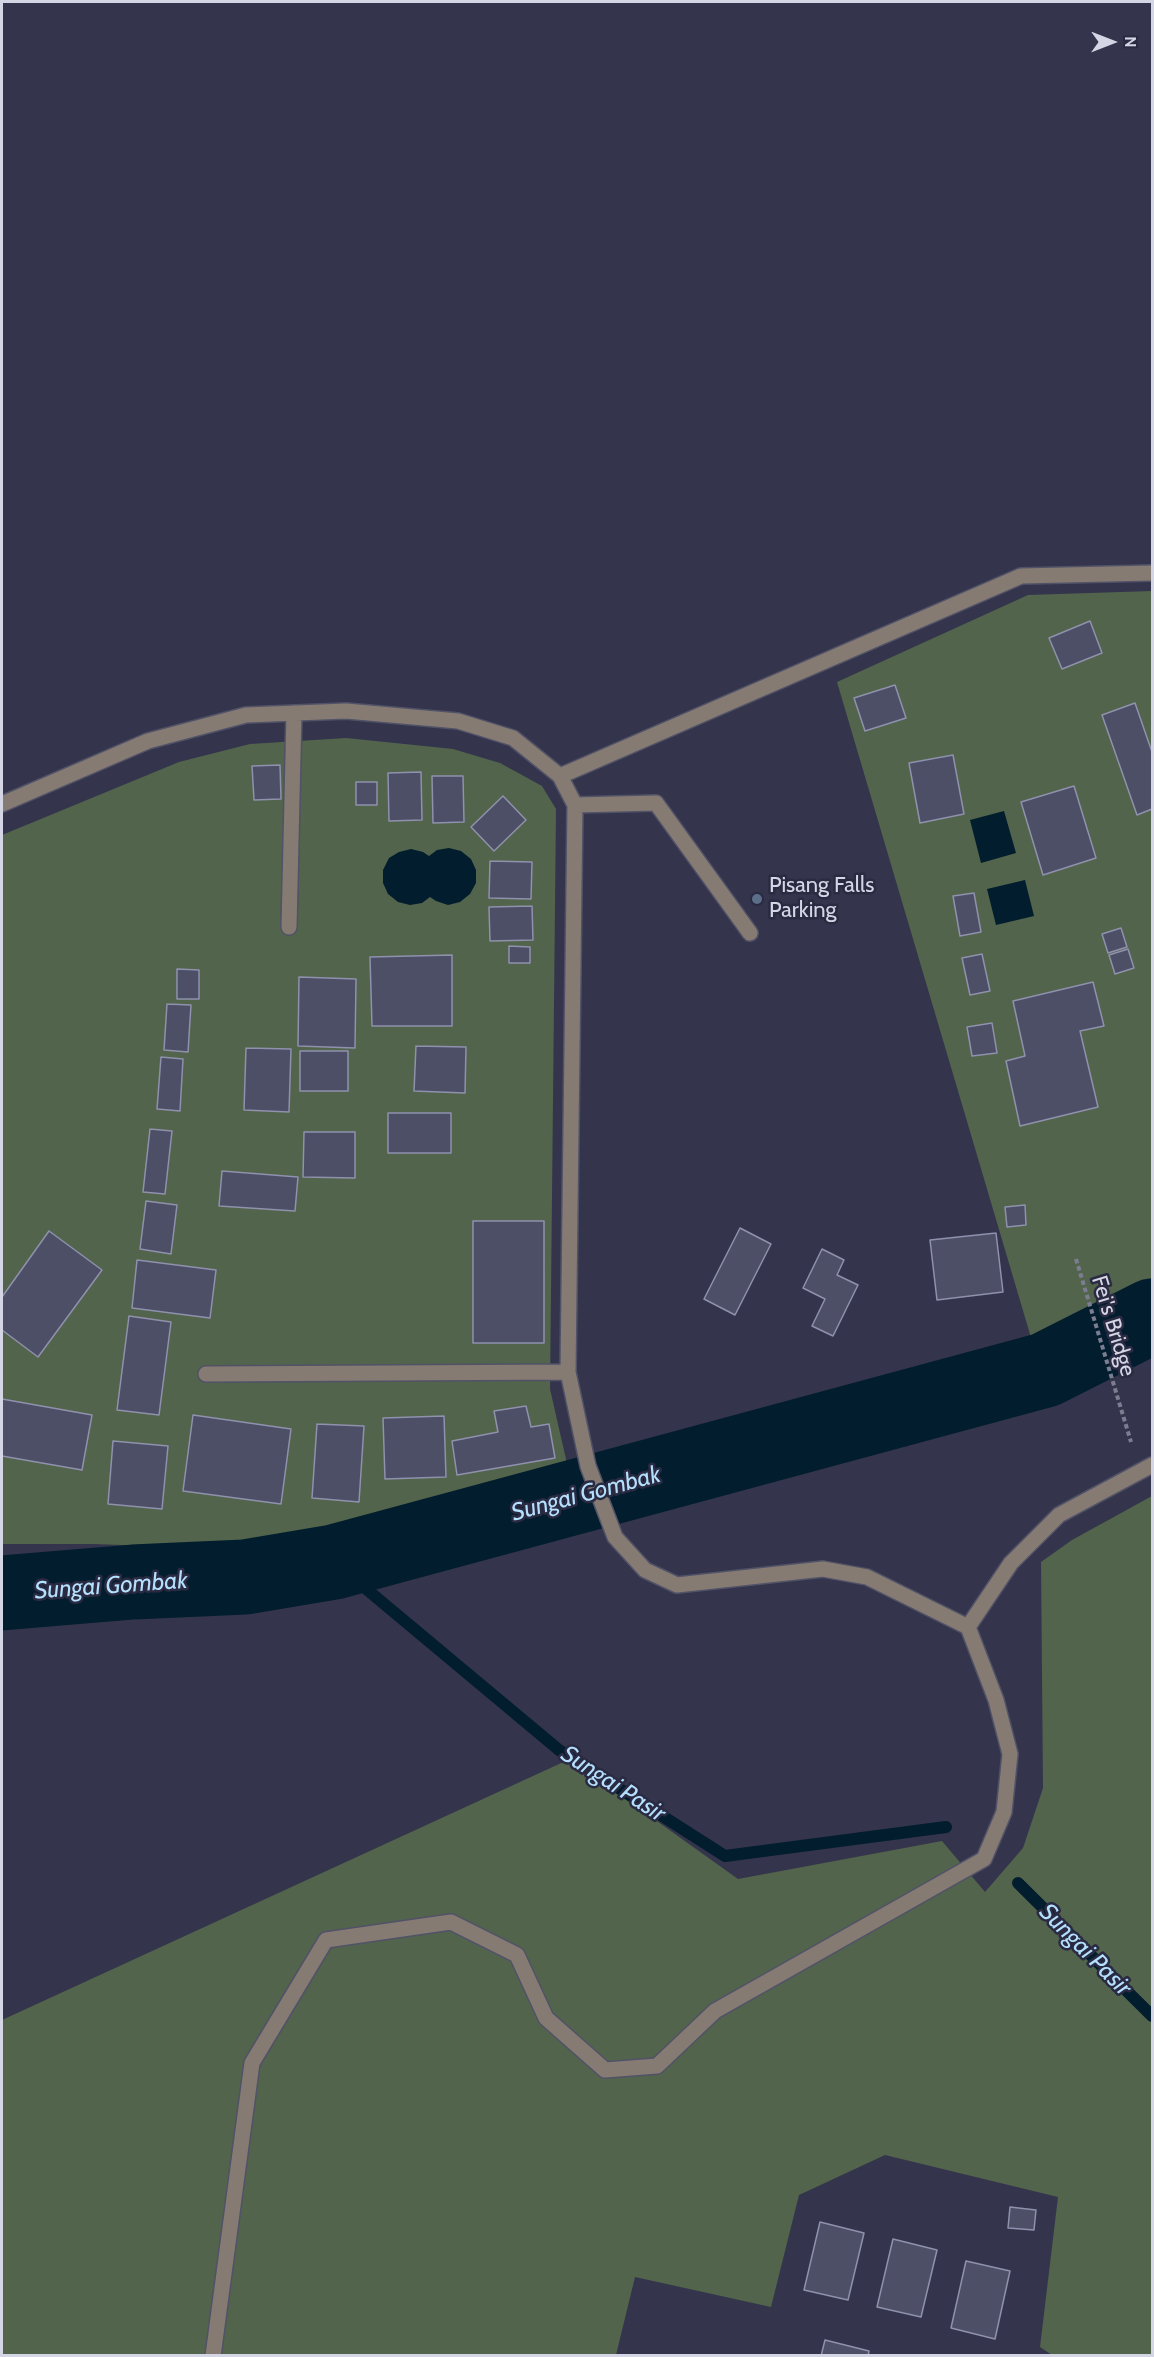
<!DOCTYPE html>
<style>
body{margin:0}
#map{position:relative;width:1154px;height:2357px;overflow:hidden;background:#34354c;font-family:Cabin,sans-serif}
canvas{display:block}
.frame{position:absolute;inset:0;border:3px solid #d5d6e5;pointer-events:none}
.north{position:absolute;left:1082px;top:12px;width:60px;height:60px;-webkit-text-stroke:4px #2a2b42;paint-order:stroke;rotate:90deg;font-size:16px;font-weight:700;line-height:24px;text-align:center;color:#d5d6e5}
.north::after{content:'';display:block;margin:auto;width:21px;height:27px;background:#d5d6e5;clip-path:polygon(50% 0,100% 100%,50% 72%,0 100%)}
</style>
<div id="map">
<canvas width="1154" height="2357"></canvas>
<div class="frame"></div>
<div class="north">N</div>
</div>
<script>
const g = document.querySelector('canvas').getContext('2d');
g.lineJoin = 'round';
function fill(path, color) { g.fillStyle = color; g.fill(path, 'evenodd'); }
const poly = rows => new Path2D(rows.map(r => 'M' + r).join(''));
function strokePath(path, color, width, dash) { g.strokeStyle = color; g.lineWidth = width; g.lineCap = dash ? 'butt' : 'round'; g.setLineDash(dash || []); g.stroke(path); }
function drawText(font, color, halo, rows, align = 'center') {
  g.font = font + ' Cabin,sans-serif'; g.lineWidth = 5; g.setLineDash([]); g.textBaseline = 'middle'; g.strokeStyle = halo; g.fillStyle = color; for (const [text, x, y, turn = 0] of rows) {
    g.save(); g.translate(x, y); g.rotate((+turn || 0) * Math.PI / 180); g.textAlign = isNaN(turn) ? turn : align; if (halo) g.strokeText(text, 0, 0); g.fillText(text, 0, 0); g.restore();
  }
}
fill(poly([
 [1152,591,1152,1279,1032,1341,837,682,1028,595],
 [346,738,453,749,500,763,542,786,556,809,550,1389,568,1468,328,1535,242,1549,93,1544,2,1544,2,835,179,762,250,744],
 [1152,1496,1152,2355,1052,2355,1040,2347,1058,2197,885,2155,799,2195,771,2307,635,2277,616,2355,2,2355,2,2020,570,1759,738,1879,942,1841,985,1892,1023,1848,1043,1788,1041,1562,1072,1540]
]), '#52644c');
fill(poly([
 [1004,811,1016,853,981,863,970,820],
 [449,848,461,851,471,859,476,870,476,883,470,894,460,902,448,905,436,901,430,897,422,903,410,905,398,902,388,894,383,883,383,870,389,858,399,852,411,849,423,852,429,856,437,850],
 [1025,880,1034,916,996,925,987,889]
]), '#021d2e');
strokePath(poly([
 [334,1562,559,1750,725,1856,946,1827],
 [1018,1883,1152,2016]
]), '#021d2e', 12);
strokePath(poly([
 [2,1593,133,1582,245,1577,334,1562,1045,1370,1152,1316]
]), '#021d2e', 75);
const building = poly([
 [1090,621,1102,653,1062,669,1049,638,1090,621],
 [895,685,906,718,865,731,854,698,895,685],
 [1135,703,1152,752,1152,809,1137,815,1102,715,1135,703],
 [953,755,964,814,920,823,909,763,953,755],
 [280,765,281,799,254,800,252,766,280,765],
 [421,772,422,820,389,821,388,773,421,772],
 [432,776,463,776,464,822,433,823,432,776],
 [356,782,377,782,377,805,356,805,356,782],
 [1074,786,1096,858,1043,875,1021,802,1074,786],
 [503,796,526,820,494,851,471,827,503,796],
 [490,861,532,862,531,899,489,898,490,861],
 [974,893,981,932,960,936,953,896,974,893],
 [532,906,533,940,490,941,489,907,532,906],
 [1121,928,1127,947,1108,953,1102,934,1121,928],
 [509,946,530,947,530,963,509,963,509,946],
 [1128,949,1134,968,1115,974,1109,955,1128,949],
 [982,954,990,991,970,995,962,958,982,954],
 [452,955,452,1026,372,1026,370,957,452,955],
 [177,969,199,970,199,999,177,999,177,969],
 [299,977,356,979,355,1048,298,1046,299,977],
 [1093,982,1104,1026,1080,1031,1098,1107,1020,1126,1006,1061,1025,1056,1013,1001,1093,982],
 [167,1004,191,1005,188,1052,164,1050,167,1004],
 [992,1023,997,1053,972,1056,967,1027,992,1023],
 [416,1046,466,1047,465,1093,414,1091,416,1046],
 [246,1048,291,1049,289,1112,244,1110,246,1048],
 [300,1051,348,1051,348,1091,300,1091,300,1051],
 [161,1057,183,1059,180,1111,157,1109,161,1057],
 [388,1113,451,1113,451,1153,388,1153,388,1113],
 [150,1129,172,1131,165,1194,143,1192,150,1129],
 [304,1132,355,1132,355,1178,303,1177,304,1132],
 [222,1171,298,1177,295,1211,219,1206,222,1171],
 [146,1201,177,1205,171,1254,140,1249,146,1201],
 [1025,1205,1026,1225,1007,1227,1005,1207,1025,1205],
 [473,1221,544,1221,544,1343,473,1343,473,1221],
 [740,1228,771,1244,735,1315,704,1299,740,1228],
 [49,1231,102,1270,38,1357,2,1330,2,1297,49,1231],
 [996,1233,1003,1292,937,1300,930,1240,996,1233],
 [822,1249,844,1260,837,1275,858,1285,833,1336,812,1326,825,1299,803,1288,822,1249],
 [137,1260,216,1270,210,1318,132,1308,137,1260],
 [129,1316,171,1322,159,1415,117,1410,129,1316],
 [2,1399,92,1415,82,1470,2,1456,2,1399],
 [526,1406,531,1427,549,1424,555,1458,457,1475,452,1441,498,1432,494,1411,526,1406],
 [193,1415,291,1429,281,1504,183,1491,193,1415],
 [444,1416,446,1477,385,1479,383,1418,444,1416],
 [317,1424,364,1426,359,1502,312,1498,317,1424],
 [113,1441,168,1446,162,1509,108,1504,113,1441],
 [1010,2207,1036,2210,1034,2230,1008,2228,1010,2207],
 [820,2222,864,2233,848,2300,804,2290,820,2222],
 [893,2239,937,2250,921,2317,877,2307,893,2239],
 [966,2261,1010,2271,995,2339,951,2328,966,2261],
 [825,2340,869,2351,868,2356,821,2356,825,2340]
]);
fill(building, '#4d4f67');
strokePath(building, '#8f91ad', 1.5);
const minor = poly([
 [560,776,1021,576,1152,573],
 [2,804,148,741,246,715,346,711,458,721,513,738,560,776,575,805,568,1372,588,1466,615,1537,645,1570,677,1585,823,1569,867,1577,968,1627,996,1700,1010,1754,1004,1812,984,1859,715,2011,657,2066,605,2070,546,2018,517,1955,451,1922,326,1940,252,2063,213,2356],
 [575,805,656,803,750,933],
 [289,927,294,713],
 [206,1374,568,1372],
 [968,1627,1011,1563,1059,1515,1152,1465]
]);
strokePath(minor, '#515268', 18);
strokePath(poly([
 [1076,1259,1131,1442]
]), '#7c7d91', 4, [4.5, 3]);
strokePath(minor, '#857b72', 15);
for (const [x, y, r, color] of [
 [757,899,6,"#5c6f8a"]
]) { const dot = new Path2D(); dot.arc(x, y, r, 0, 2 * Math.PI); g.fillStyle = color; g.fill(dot); strokePath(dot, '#2a2b42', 2); }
drawText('22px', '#d5d6e5', '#2a2b42', [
 ["Pisang Falls",769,886],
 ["Parking",769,911]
], 'left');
drawText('22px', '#d5d6e5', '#2a2b42', [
 ["Fei's Bridge",1113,1326,73]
]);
drawText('italic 24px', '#b4dffd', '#2a2b42', [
 ["Sungai Gombak",586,1494,-15],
 ["Sungai Gombak",111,1586,-4],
 ["Sungai Pasir",613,1784,33],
 ["Sungai Pasir",1085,1950,45]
]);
</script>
